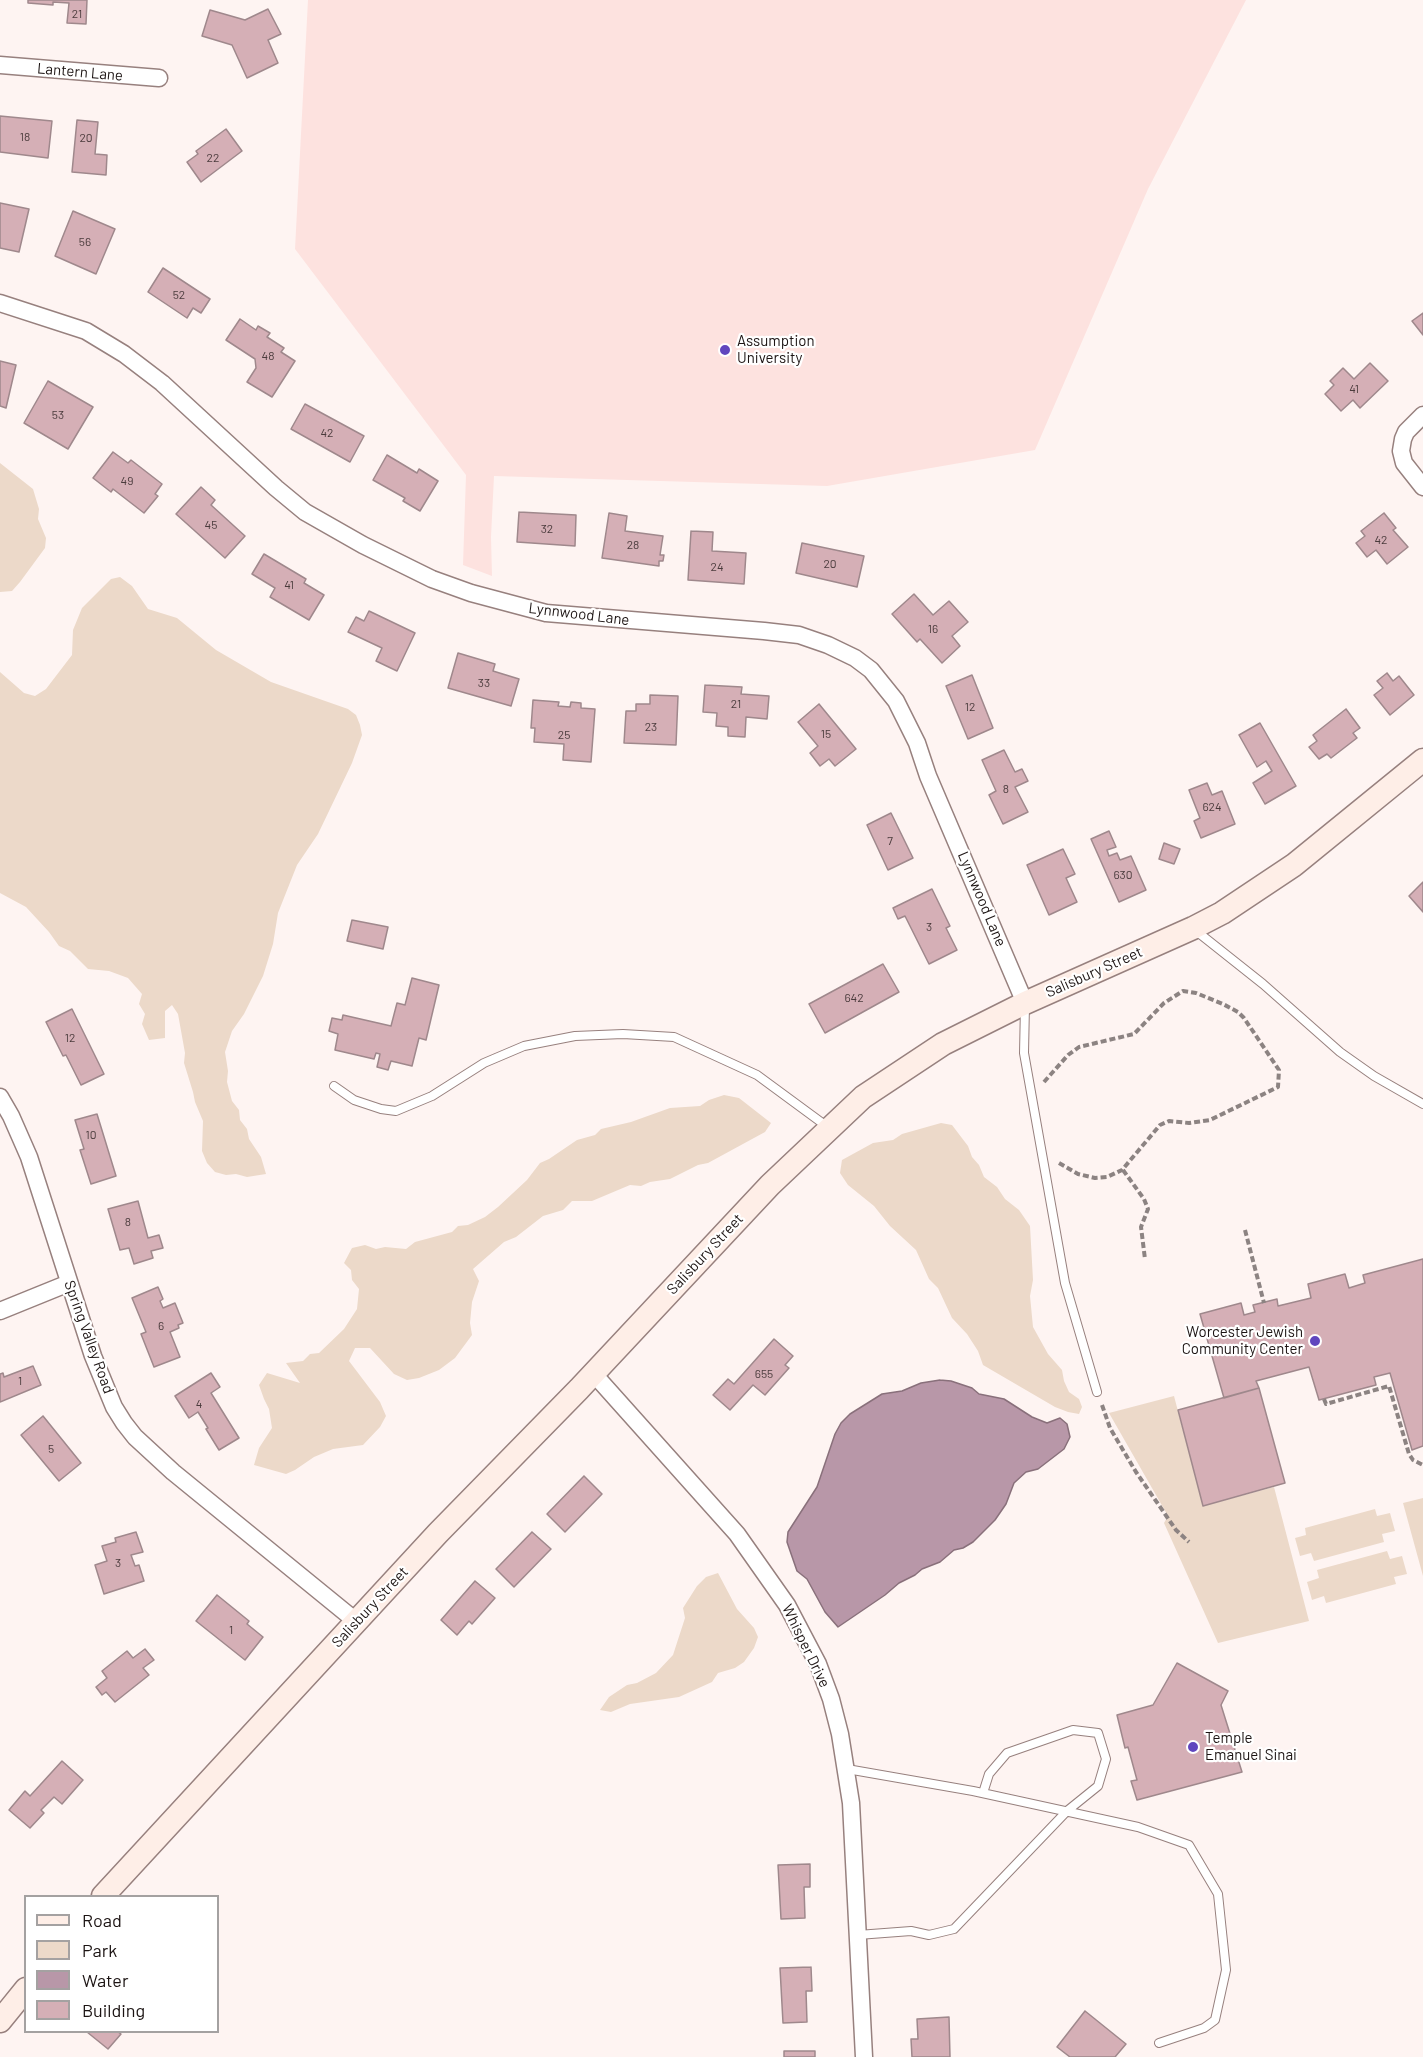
<!DOCTYPE html>
<style>
body{margin:0}
#map{position:relative;width:1423px;height:2057px;overflow:hidden;background:#fef4f2;font-family:Barlow,sans-serif}
canvas{display:block}
.legend{position:absolute;left:24px;top:1895px;width:195px;height:138px;box-sizing:border-box;background:#fff;border:2px solid #a4a1a1;margin:0;padding:8px 10px;list-style:none;font-size:18px;color:#1c1413}
.legend li{display:flex;align-items:center;gap:12px;height:30px}
.legend b{width:30px;border:2px solid #a4a1a1}
</style>
<div id="map">
<canvas width="1423" height="2057"></canvas>
<ul class="legend">
<li><b style="height:8px;background:#feeee7"></b>Road</li>
<li><b style="height:16px;background:#ecd9c9"></b>Park</li>
<li><b style="height:16px;background:#b897a8"></b>Water</li>
<li><b style="height:16px;background:#d5afb6"></b>Building</li>
</ul>
</div>
<script>
const g = document.querySelector('canvas').getContext('2d');
g.lineJoin = 'round';
function fill(path, color) { g.fillStyle = color; g.fill(path, 'evenodd'); }
const poly = rows => new Path2D(rows.map(r => 'M' + r).join(''));
function strokePath(path, color, width, dash) { g.strokeStyle = color; g.lineWidth = width; g.lineCap = dash ? 'butt' : 'round'; g.setLineDash(dash || []); g.stroke(path); }
function drawText(font, color, halo, rows, align = 'center') {
  g.font = font + ' Barlow,sans-serif'; g.lineWidth = 4.5; g.setLineDash([]); g.textBaseline = 'middle'; g.strokeStyle = halo; g.fillStyle = color; for (const [text, x, y, turn = 0] of rows) {
    g.save(); g.translate(x, y); g.rotate((+turn || 0) * Math.PI / 180); g.textAlign = isNaN(turn) ? turn : align; if (halo) g.strokeText(text, 0, 0); g.fillText(text, 0, 0); g.restore();
  }
}
fill(poly([
 [308,0,1246,0,1148,189,1035,450,827,486,494,476,491,537,492,576,463,565,466,475,295,249]
]), '#fde2df');
fill(poly([
 [0,463,33,489,39,509,38,519,46,538,45,548,20,582,12,591,0,592],
 [120,577,132,586,148,609,177,618,216,650,271,682,348,709,356,715,360,725,362,735,352,763,318,834,297,865,278,913,273,944,263,976,244,1014,232,1031,225,1052,228,1071,227,1082,232,1101,239,1110,240,1120,247,1129,249,1139,261,1157,266,1174,247,1177,236,1174,226,1175,215,1172,207,1163,202,1151,203,1121,195,1102,193,1092,184,1063,185,1053,178,1014,172,1005,165,1011,165,1038,149,1040,142,1024,145,1014,139,1004,142,994,128,978,109,971,88,969,70,951,59,946,49,932,26,907,0,893,0,672,24,693,35,696,46,689,72,655,73,630,82,608,111,579],
 [724,1095,739,1098,771,1123,765,1132,708,1163,698,1165,670,1179,650,1182,641,1186,630,1185,592,1201,572,1201,563,1210,543,1216,516,1237,504,1242,473,1269,479,1281,472,1302,470,1323,472,1335,455,1358,439,1370,419,1378,407,1380,394,1374,370,1348,355,1348,349,1361,380,1402,386,1416,380,1427,363,1445,333,1449,314,1457,295,1470,286,1474,254,1465,259,1448,272,1428,269,1409,264,1399,259,1385,267,1373,300,1383,286,1363,303,1361,310,1354,319,1353,344,1329,357,1309,359,1289,352,1280,351,1270,344,1263,352,1248,365,1245,376,1249,385,1247,406,1249,415,1242,452,1232,458,1226,468,1225,485,1217,498,1207,527,1180,540,1163,549,1159,577,1140,595,1135,601,1129,631,1122,670,1108,700,1106,709,1100],
 [941,1123,952,1125,968,1146,972,1157,979,1165,984,1177,997,1187,1005,1199,1019,1210,1030,1226,1033,1280,1030,1296,1033,1327,1048,1354,1062,1370,1064,1381,1069,1392,1079,1399,1082,1407,1079,1414,1068,1412,1055,1407,983,1365,978,1351,967,1334,952,1318,938,1288,929,1279,916,1250,890,1226,874,1206,848,1185,840,1173,842,1160,873,1143,893,1140,902,1134],
 [1174,1396,1203,1506,1274,1487,1309,1621,1218,1643,1164,1523,1168,1516,1109,1413],
 [1423,1498,1423,1576,1403,1503],
 [1375,1509,1377,1516,1390,1513,1395,1531,1382,1534,1384,1542,1314,1561,1311,1553,1300,1556,1295,1538,1306,1535,1305,1528],
 [1387,1551,1390,1559,1402,1556,1407,1574,1394,1577,1396,1584,1326,1603,1324,1596,1312,1600,1307,1582,1319,1578,1317,1570],
 [718,1573,737,1609,754,1628,758,1637,754,1648,744,1662,735,1668,718,1673,712,1682,679,1697,630,1704,611,1712,600,1710,609,1697,627,1685,637,1683,656,1673,673,1655,685,1618,683,1608,697,1586,706,1577]
]), '#ecd9c9');
const water = poly([
 [940,1380,951,1381,972,1388,979,1394,1004,1399,1032,1417,1047,1423,1060,1418,1067,1424,1070,1437,1064,1449,1038,1469,1026,1472,1014,1483,1006,1504,995,1520,973,1542,963,1548,954,1550,940,1562,922,1569,915,1575,899,1583,885,1595,838,1627,825,1612,807,1579,797,1571,787,1542,788,1532,817,1487,835,1434,841,1423,850,1414,882,1394,902,1391,921,1383,940,1380]
]);
fill(water, '#b897a8');
strokePath(water, '#89707b', 1.5);
const building = poly([
 [28,0,87,0,86,24,67,23,69,3,53,2,53,5,28,3,28,0],
 [268,9,281,34,268,40,278,63,247,78,232,45,202,36,210,10,245,20,268,9],
 [0,116,52,121,48,158,0,152,0,116],
 [77,120,98,122,95,154,107,155,106,175,72,172,77,120],
 [226,129,242,151,201,182,187,162,198,154,196,151,226,129],
 [0,203,29,209,19,252,0,248,0,203],
 [73,211,115,229,96,274,55,256,73,211],
 [163,268,210,299,201,313,193,308,187,318,148,292,163,268],
 [1423,313,1423,335,1412,321,1423,313],
 [240,319,256,330,258,326,270,333,267,337,284,348,281,352,295,361,272,397,247,382,256,368,255,359,226,340,240,319],
 [0,361,16,365,6,408,0,406,0,361],
 [1370,363,1388,381,1360,408,1353,400,1341,411,1325,394,1334,385,1330,381,1343,368,1354,379,1370,363],
 [48,381,93,407,68,449,24,423,48,381],
 [305,404,364,436,350,462,291,429,305,404],
 [113,452,128,463,131,460,162,484,155,494,158,496,144,513,113,489,111,492,93,478,113,452],
 [387,455,417,473,419,469,438,481,420,511,403,501,405,498,373,480,387,455],
 [201,487,215,500,211,505,245,536,225,558,176,514,201,487],
 [519,512,576,515,575,546,517,542,519,512],
 [609,513,627,516,625,531,663,536,660,555,664,555,663,561,659,561,659,566,602,558,609,513],
 [1384,513,1396,528,1393,530,1408,547,1387,564,1376,550,1367,557,1356,543,1365,536,1361,531,1384,513],
 [691,531,713,532,712,551,746,553,744,584,688,580,691,531],
 [802,543,864,556,857,587,796,573,802,543],
 [264,554,306,579,304,583,324,595,309,620,270,597,275,588,252,574,264,554],
 [914,594,933,615,949,601,968,622,952,636,960,646,942,663,920,639,917,642,892,614,914,594],
 [369,611,415,633,397,671,376,661,382,648,348,632,356,617,364,621,369,611],
 [458,653,495,664,493,671,519,679,511,706,448,688,458,653],
 [1387,673,1393,681,1399,676,1414,695,1390,715,1374,695,1383,688,1377,681,1387,673],
 [972,675,993,728,968,739,946,686,972,675],
 [705,685,742,687,741,694,769,696,767,719,746,717,745,737,728,736,728,727,716,726,717,713,703,712,705,685],
 [650,695,678,696,676,745,624,743,626,711,636,711,636,704,650,704,650,695],
 [533,700,559,702,558,706,570,707,571,702,581,703,581,708,595,709,591,762,563,760,564,744,534,742,535,728,531,728,533,700],
 [819,704,856,749,835,766,829,759,820,766,810,753,818,746,798,722,819,704],
 [1346,709,1360,728,1353,733,1357,738,1331,758,1327,754,1319,759,1309,747,1317,741,1313,735,1346,709],
 [1260,723,1296,786,1265,804,1253,783,1272,771,1266,761,1257,767,1239,735,1260,723],
 [1004,750,1015,772,1022,769,1028,781,1015,787,1028,812,1003,824,989,795,996,791,982,760,1004,750],
 [1207,783,1212,795,1222,791,1235,824,1201,838,1194,821,1200,818,1189,790,1207,783],
 [891,813,913,858,888,870,867,825,891,813],
 [1109,831,1116,847,1107,850,1109,856,1117,853,1120,860,1131,856,1146,890,1119,902,1091,839,1109,831],
 [1164,843,1180,849,1174,864,1159,859,1164,843],
 [1063,849,1075,874,1066,878,1077,902,1049,915,1027,865,1063,849],
 [1423,882,1423,912,1409,896,1423,882],
 [932,889,950,926,946,928,957,950,929,964,905,916,898,919,893,908,932,889],
 [352,920,388,927,383,949,347,941,352,920],
 [883,964,899,992,825,1033,809,1004,883,964],
 [412,978,439,985,426,1040,419,1038,412,1066,391,1061,388,1070,377,1067,380,1054,376,1053,374,1059,335,1050,338,1034,329,1031,332,1018,342,1020,343,1015,391,1026,397,1003,405,1005,412,978],
 [72,1009,104,1074,81,1085,66,1055,63,1056,46,1022,72,1009],
 [97,1114,116,1176,91,1184,80,1150,84,1149,75,1120,97,1114],
 [138,1201,148,1238,159,1235,163,1248,151,1251,153,1258,134,1264,129,1248,120,1250,108,1209,138,1201],
 [1423,1259,1423,1446,1412,1450,1390,1373,1374,1377,1376,1385,1319,1400,1309,1367,1256,1381,1259,1388,1224,1398,1200,1314,1241,1303,1244,1315,1255,1312,1253,1305,1277,1299,1278,1306,1311,1298,1308,1284,1345,1274,1349,1288,1365,1283,1363,1275,1423,1259],
 [158,1287,163,1299,160,1301,163,1308,175,1303,183,1323,178,1325,179,1328,170,1332,180,1357,154,1367,141,1334,146,1332,132,1298,158,1287],
 [774,1339,793,1356,785,1365,789,1368,765,1395,753,1385,730,1410,713,1395,728,1379,734,1384,774,1339],
 [33,1366,41,1385,0,1402,0,1374,3,1373,4,1377,33,1366],
 [211,1373,220,1387,211,1393,239,1438,219,1450,206,1429,208,1428,198,1412,189,1418,175,1396,211,1373],
 [1259,1388,1285,1483,1203,1506,1178,1410,1259,1388],
 [43,1416,81,1463,59,1481,21,1435,43,1416],
 [584,1476,602,1494,565,1532,547,1514,584,1476],
 [136,1532,143,1552,131,1555,135,1566,139,1565,144,1581,104,1594,95,1565,107,1561,102,1546,116,1542,115,1538,136,1532],
 [532,1532,551,1549,514,1587,496,1569,532,1532],
 [475,1581,495,1598,472,1624,469,1621,457,1635,441,1620,475,1581],
 [217,1595,249,1621,247,1624,263,1637,245,1660,196,1621,217,1595],
 [145,1649,154,1660,143,1668,149,1675,115,1702,106,1692,102,1695,96,1687,107,1678,102,1671,127,1651,133,1658,145,1649],
 [1177,1663,1228,1691,1221,1705,1242,1772,1137,1800,1131,1781,1137,1780,1128,1747,1125,1748,1117,1715,1153,1705,1177,1663],
 [62,1761,83,1780,62,1804,54,1797,41,1810,44,1813,30,1828,9,1810,25,1791,30,1796,62,1761],
 [810,1864,810,1887,804,1887,805,1918,781,1919,778,1865,810,1864],
 [811,1967,812,1991,806,1991,807,2022,783,2023,780,1968,811,1967],
 [1085,2011,1126,2044,1115,2057,1070,2057,1057,2047,1085,2011],
 [949,2017,950,2057,912,2057,911,2039,918,2039,917,2019,949,2017],
 [87,2032,118,2032,121,2034,108,2049,87,2032],
 [784,2051,815,2051,815,2057,784,2057,784,2051]
]);
fill(building, '#d5afb6');
strokePath(building, '#9f888c', 1.5);
const lane = poly([
 [1195,930,1263,984,1340,1052,1374,1076,1423,1104],
 [1025,1005,1024,1053,1065,1283,1097,1392],
 [334,1086,354,1100,381,1109,396,1111,432,1096,484,1063,524,1046,575,1036,623,1034,674,1037,757,1075,829,1128],
 [847,1769,973,1791,1138,1827,1189,1845,1218,1894,1226,1970,1215,2020,1204,2028,1159,2043],
 [858,1935,911,1931,929,1935,954,1929,1067,1811,1098,1786,1106,1759,1098,1733,1073,1730,1007,1753,989,1774,983,1793]
]);
const street = poly([
 [0,65,159,78],
 [0,303,86,331,124,354,162,383,276,488,305,512,363,545,432,579,471,593,546,613,764,631,799,635,828,645,855,658,871,670,896,701,917,743,928,776,1025,1003],
 [1423,415,1406,432,1403,439,1401,451,1404,463,1423,487],
 [0,1097,11,1116,29,1157,93,1356,114,1407,124,1423,135,1437,173,1472,357,1622],
 [0,1311,69,1283],
 [593,1373,737,1534,787,1605,818,1664,831,1699,840,1734,851,1803,864,2057]
]);
const secondary = poly([
 [103,1896,438,1533,579,1389,770,1185,863,1097,943,1044,1025,1003,1193,928,1222,913,1294,865,1423,760],
 [0,2021,26,1989]
]);
strokePath(lane, '#97807e', 10);
strokePath(street, '#97807e', 19);
strokePath(secondary, '#97807e', 25);
strokePath(poly([
 [1044,1082,1068,1055,1079,1047,1134,1034,1164,1003,1183,991,1196,993,1223,1004,1238,1012,1244,1018,1279,1070,1278,1087,1210,1120,1189,1123,1169,1121,1160,1125,1122,1170,1107,1177,1095,1178,1078,1174,1059,1163],
 [1123,1170,1144,1199,1148,1209,1141,1227,1145,1259],
 [1245,1230,1264,1303],
 [1324,1399,1326,1404,1389,1386,1409,1454,1413,1460,1423,1465],
 [1102,1405,1110,1428,1136,1472,1176,1530,1189,1542]
]), '#8c8382', 4, [6, 3]);
strokePath(lane, '#fff', 8);
strokePath(street, '#fff', 16);
strokePath(secondary, '#feeee7', 22);
for (const [x, y, r, color] of [
 [725,350,6,"#6046be"],
 [1315,1341,6,"#6046be"],
 [1193,1747,6,"#6046be"]
]) { const dot = new Path2D(); dot.arc(x, y, r, 0, 2 * Math.PI); g.fillStyle = color; g.fill(dot); strokePath(dot, '#fff', 2); }
drawText('12px', '#4a3b3c', null, [
 ["21",77,14],
 ["18",25,137],
 ["20",86,138],
 ["22",213,158],
 ["56",85,242],
 ["52",179,295],
 ["48",268,356],
 ["41",1354,389],
 ["53",58,415],
 ["42",327,433],
 ["49",127,481],
 ["45",211,525],
 ["32",547,529],
 ["42",1381,540],
 ["28",633,545],
 ["20",830,564],
 ["24",717,567],
 ["41",289,585],
 ["16",933,629],
 ["33",484,683],
 ["21",736,704],
 ["12",970,707],
 ["23",651,727],
 ["15",826,734],
 ["25",564,735],
 ["8",1006,789],
 ["624",1212,807],
 ["7",890,841],
 ["630",1123,875],
 ["3",929,927],
 ["642",854,998],
 ["12",70,1038],
 ["10",91,1135],
 ["8",128,1222],
 ["6",161,1326],
 ["655",764,1374],
 ["1",20,1381],
 ["4",199,1404],
 ["5",51,1449],
 ["3",118,1563],
 ["1",231,1630]
]);
drawText('15px', '#1c1413', '#fff', [
 ["Lantern Lane",80,72,5],
 ["Lynnwood Lane",579,614,7],
 ["Lynnwood Lane",982,899,67],
 ["Salisbury Street",1094,972,-24],
 ["Salisbury Street",705,1254,-47],
 ["Spring Valley Road",89,1337,70],
 ["Salisbury Street",370,1607,-47],
 ["Whisper Drive",806,1646,64]
]);
drawText('15px', '#1c1413', '#fff', [
 ["Assumption",737,341],
 ["University",737,358],
 ["Worcester Jewish",1303,1332,"right"],
 ["Community Center",1303,1349,"right"],
 ["Temple",1205,1738],
 ["Emanuel Sinai",1205,1755]
], 'left');
</script>
